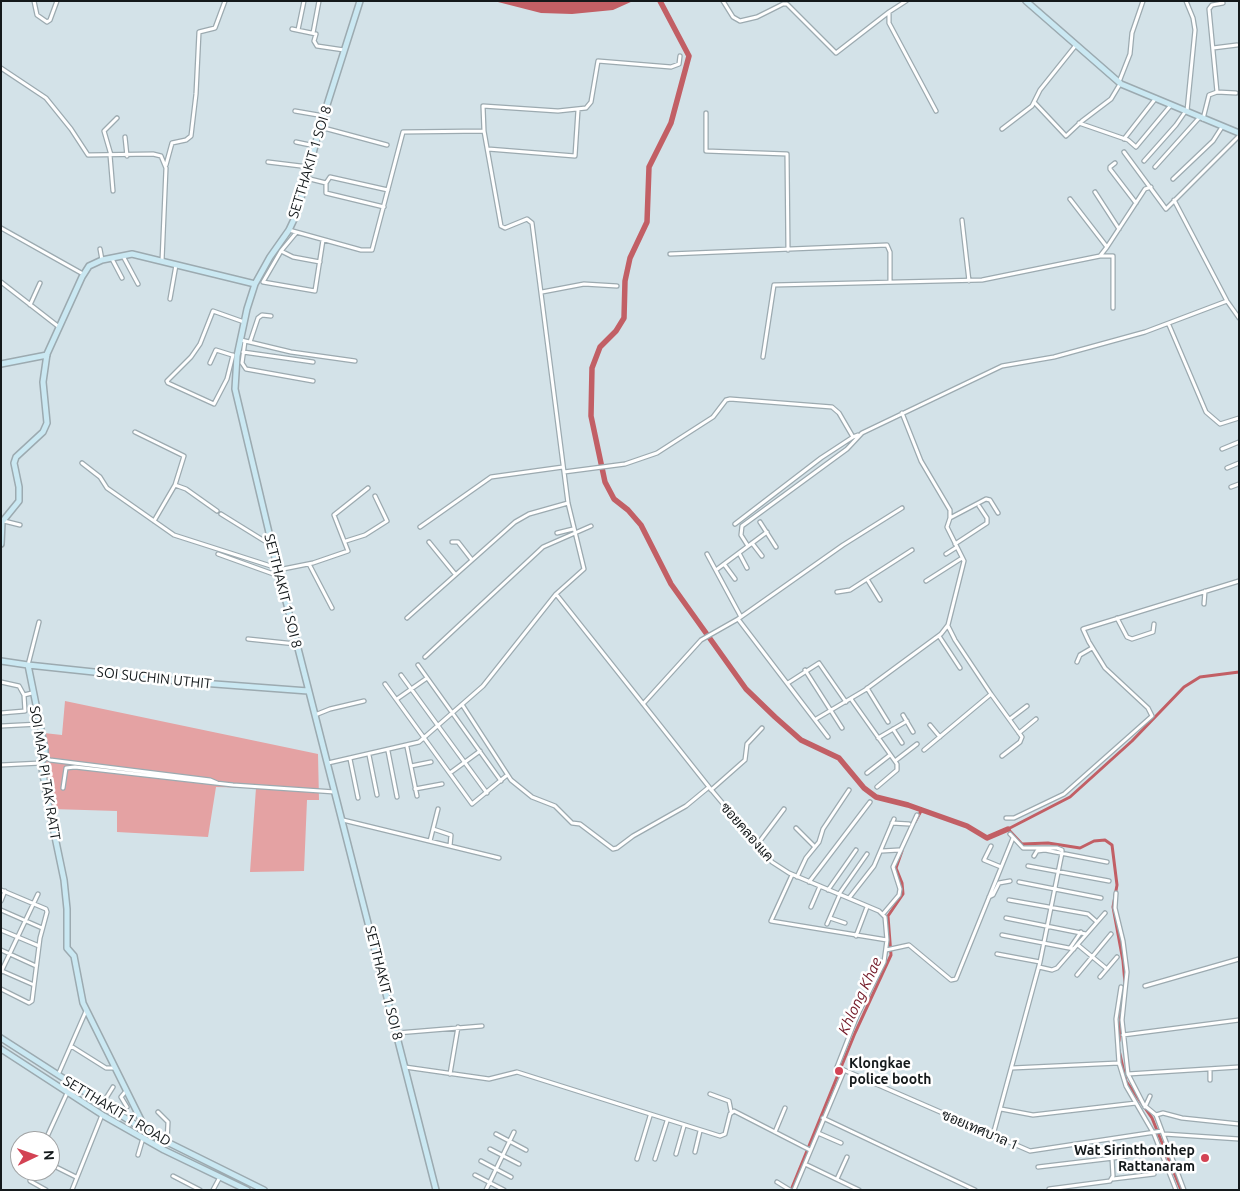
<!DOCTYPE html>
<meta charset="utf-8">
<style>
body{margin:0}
#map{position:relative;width:1240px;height:1191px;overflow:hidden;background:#d3e2e8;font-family:Ubuntu,sans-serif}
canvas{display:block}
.frame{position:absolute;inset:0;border:2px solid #14191b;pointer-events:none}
.north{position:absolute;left:10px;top:1131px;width:50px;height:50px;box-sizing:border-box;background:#fff;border:1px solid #a1a3a4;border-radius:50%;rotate:87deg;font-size:14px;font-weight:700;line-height:20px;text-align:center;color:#14191b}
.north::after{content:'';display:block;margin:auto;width:18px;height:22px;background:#d34354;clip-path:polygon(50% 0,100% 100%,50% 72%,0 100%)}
</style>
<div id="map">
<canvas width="1240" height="1191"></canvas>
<div class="frame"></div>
<div class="north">N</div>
</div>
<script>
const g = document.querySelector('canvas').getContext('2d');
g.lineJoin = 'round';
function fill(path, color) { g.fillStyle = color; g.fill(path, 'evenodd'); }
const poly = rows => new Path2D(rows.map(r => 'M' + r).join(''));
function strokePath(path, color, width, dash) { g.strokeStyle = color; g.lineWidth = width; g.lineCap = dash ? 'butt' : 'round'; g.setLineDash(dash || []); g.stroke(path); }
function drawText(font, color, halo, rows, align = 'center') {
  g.font = font + ' Ubuntu,Sarabun,sans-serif'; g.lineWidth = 5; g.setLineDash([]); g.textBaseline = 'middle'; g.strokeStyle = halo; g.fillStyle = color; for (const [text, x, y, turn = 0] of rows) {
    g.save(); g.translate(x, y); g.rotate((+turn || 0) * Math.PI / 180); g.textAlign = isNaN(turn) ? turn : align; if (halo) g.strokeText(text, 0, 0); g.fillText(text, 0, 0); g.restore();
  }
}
fill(poly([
 [65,701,318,754,319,800,307,800,304,871,250,872,256,788,216,787,208,837,117,832,117,811,52,809,44,767,47,756,44,733,62,735]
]), '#e4a2a3');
fill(poly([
 [494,1,633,1,613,10,572,14,541,13]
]), '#c25f65');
strokePath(poly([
 [915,822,921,811],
 [1119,1041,1122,997,1125,983,1123,961,1113,907,1117,885,1112,845,1105,840,1094,841,1080,848,1048,843,1022,844,1008,829,1070,797,1132,741,1184,687,1200,677,1239,672],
 [1119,1050,1126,1081,1152,1118,1181,1190],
 [791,1190,855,1033,891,955,888,916,903,894,902,883,896,868,902,851]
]), '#c25f65', 3);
strokePath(poly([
 [660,1,689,56,671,123,649,167,647,222,630,258,625,281,624,318,616,331,600,347,592,368,591,416,605,482,614,499,628,510,641,525,671,584,746,689,775,717,801,740,839,758,864,788,876,797,908,805,967,826,987,838,1008,829]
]), '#c25f65', 5.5);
const street = poly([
 [34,1,37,15,47,22,50,20,57,1],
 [723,1,733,17,740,21,757,17,783,4,787,4,836,53,889,12],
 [906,1,889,12,889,23,936,111],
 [1186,1,1193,18,1195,30,1187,111],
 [292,29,316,34,314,41,317,46,344,50],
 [298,30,304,1],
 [313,33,319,1],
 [1213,48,1237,45],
 [1,68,46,98,71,129,88,155,153,154,161,156,166,168,162,261],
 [1119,82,1130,54,1132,33,1143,1],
 [1217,92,1209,9,1212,5,1223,3],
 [1034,102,1066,136,1082,121,1111,99,1120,84],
 [295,111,324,116],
 [706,113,706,151,787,154,788,250],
 [1203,119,1209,95,1217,92,1236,93],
 [1079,123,1128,140,1136,147,1171,105],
 [320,127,387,145],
 [1002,129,1032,106,1040,90,1076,45],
 [125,137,127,156],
 [1124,139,1156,98],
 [296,142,315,146],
 [488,149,575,156,578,110],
 [1124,152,1166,209,1239,136],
 [110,155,113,191],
 [111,155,104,131,117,118],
 [1144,161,1176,125,1185,112],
 [268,162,309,167],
 [1115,163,1110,167,1110,169,1136,203],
 [166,165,172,143,186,140,191,136,196,94,199,32,215,28,225,1],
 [1155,167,1199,118],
 [306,178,326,183],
 [1173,179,1213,141,1222,127],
 [1095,192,1119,229],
 [1070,199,1107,247],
 [1174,200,1227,301,1239,318],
 [384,207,326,193,326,183,330,177,388,190],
 [962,220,969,281],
 [1,228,83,274],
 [289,230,361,250,372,250,403,132,484,131],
 [296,233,281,251,263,282,315,291,323,240],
 [100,249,102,260],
 [281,251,293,257,320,262],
 [670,254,887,245,890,252,890,282],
 [123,256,138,284],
 [1100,256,1113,256,1113,308],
 [112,259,122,278],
 [1,282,59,327],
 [542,292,584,284,617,286],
 [170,299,176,265],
 [30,305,40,283],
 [1169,325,1206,412,1220,424,1239,418],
 [241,340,291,352,355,361],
 [245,341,242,363,246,369,313,381],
 [250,342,258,318,262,315,271,316],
 [243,352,313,362],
 [233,355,227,379,214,404,168,383,167,381,191,357,200,344,213,311,244,322],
 [763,357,774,285,982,280,1095,257,1100,256,1107,247,1145,189,1151,187],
 [210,363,216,350,232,355],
 [135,432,184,456,175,485],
 [1222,449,1239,442],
 [82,463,100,477,107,488,174,535,277,568],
 [1227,468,1239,463],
 [564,472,625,464,657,453,713,417,726,400,730,399,832,407,839,413,853,437,858,435],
 [1231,487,1239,484],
 [221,514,271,545],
 [950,518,986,499,990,500,998,513],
 [4,521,20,525],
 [154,521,175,485,186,489,217,511],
 [760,522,776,547],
 [735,524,821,458,853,437],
 [420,527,491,477,563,467],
 [557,533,573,529],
 [346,541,365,535,387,521,375,496],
 [429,542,455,574],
 [452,542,458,542,472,560],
 [752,543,762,556],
 [955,544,987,523,987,518,979,506],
 [748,546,741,535,742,526,847,449,862,433,1002,366,1054,357,1145,332,1227,301],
 [739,553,747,568],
 [218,554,279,576],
 [707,554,741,617],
 [946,554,957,547],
 [309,564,332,608],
 [724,564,735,579],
 [278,570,313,563,348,551,334,515,368,488],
 [716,570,767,532],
 [926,581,962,558],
 [837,592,850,590,867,579],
 [556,594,709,787,772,862,789,873,879,911,885,917,887,940,884,962,857,1016,837,1067,1030,1151,1162,1131],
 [880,600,867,579,912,550],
 [1204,604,1205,591],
 [407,618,515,522,529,514,568,503],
 [1117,618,1127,637,1132,639,1153,632,1154,624],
 [738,619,828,737],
 [939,636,960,668],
 [248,639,296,644],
 [425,657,543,547,591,526],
 [1077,662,1080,655,1092,648],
 [28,665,39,622],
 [418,665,501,781],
 [805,670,842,728],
 [401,675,487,793],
 [1,682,19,686,24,695,32,693],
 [788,683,819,663,846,702],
 [385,684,472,804,506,776],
 [867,688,888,722],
 [991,694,1022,737,1020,742,1002,756],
 [397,699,427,678],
 [851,699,897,764,897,770,877,787],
 [643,704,701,640,738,619,843,545,902,508],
 [463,706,511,780,532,797,555,806,572,823,580,824,613,849,617,848,633,836,686,806,709,787],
 [1,713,25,711,24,695],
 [315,715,330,709,364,701],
 [903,715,913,732],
 [816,719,865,690,941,634,948,625,964,561,947,527,950,518,950,510,921,461,902,413],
 [1010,719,1027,706],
 [930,725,940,737],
 [1,726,40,724],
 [893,729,902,743],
 [1019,733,1036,719],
 [878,738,907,721],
 [407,747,417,796],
 [924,750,991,694,955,640,948,626],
 [388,751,397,797],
 [369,755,377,795],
 [45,757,50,760,210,780,217,783],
 [350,759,358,798],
 [895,761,917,744],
 [328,763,419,742,483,686,556,594,584,569,568,503,532,223,527,219,505,228,501,226,484,131,483,106,558,111,586,108,591,102,598,61,671,67,679,64,680,56],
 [1,765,41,763],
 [411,766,431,762],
 [450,773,480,751],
 [867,773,890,755],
 [63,788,66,768,75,767,233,785,335,792],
 [415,789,442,784],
 [711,790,745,760,747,744,762,728],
 [1006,818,1014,818,1064,794,1152,716,1148,708,1105,668,1089,642,1083,629,1239,581],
 [343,820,499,858],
 [892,823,909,824],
 [796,828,815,847],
 [433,829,451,835,450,846],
 [430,841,438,809],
 [757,845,784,809],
 [991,846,984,860,1001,867],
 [882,851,899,850],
 [1034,856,1037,851,1045,850,1107,862],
 [1028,866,1109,881],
 [792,875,771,921,887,940],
 [797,877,806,858,819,842,823,829,849,790],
 [809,882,870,802],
 [1019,882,1101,898],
 [1,890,46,909,47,912,40,938,32,1001,29,1003,1,989],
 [828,890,856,850],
 [1116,893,1115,908,1123,941,1127,972,1122,1020,1128,1074,1144,1105,1156,1115],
 [839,894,867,854],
 [989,897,993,895,999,883,1010,881],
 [849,898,874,866,894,819],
 [1009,900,1088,914,1097,922],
 [1,901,5,891],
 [811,907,820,886],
 [1,910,42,928],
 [883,914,899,895,900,889,893,867,917,815],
 [830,918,845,923],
 [1006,918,1086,934],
 [827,924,840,894],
 [1,930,39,946],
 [1002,935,1074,949],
 [856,936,867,907],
 [1078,945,1107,969],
 [1070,948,1081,932],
 [1,950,36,966],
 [886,950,909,945,951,980,956,979,1013,838],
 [997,954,1040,962],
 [1039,967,1052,970,1057,968,1105,913],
 [2,971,34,985],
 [1,972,38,894],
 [1077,975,1111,934],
 [1100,977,1117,957],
 [1145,986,1239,959],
 [1121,987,1116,1019,1119,1063,1126,1086,1154,1134,1176,1190],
 [397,1033,482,1026],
 [1123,1035,1239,1020],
 [71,1046,106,1068,114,1068],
 [405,1067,489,1079,517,1072,720,1136,725,1134,730,1114,734,1111,810,1150],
 [1012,1068,1119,1063],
 [1210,1069,1210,1080],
 [450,1074,458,1027],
 [1128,1074,1239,1067],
 [58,1075,86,1011],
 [126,1091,121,1097,127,1107],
 [710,1094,729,1101,731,1111],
 [103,1103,113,1087],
 [1145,1107,1150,1096],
 [1001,1109,1033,1115,1136,1103],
 [158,1112,168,1122,167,1142],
 [823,1118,975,1190],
 [775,1132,785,1108],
 [818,1133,841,1143],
 [496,1134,526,1150],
 [1164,1134,1239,1139],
 [993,1135,1040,962,1062,853,1062,850,1057,848,1023,848,1010,834],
 [1111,1140,1114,1158],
 [45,1141,67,1093],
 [490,1149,519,1164],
 [695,1152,700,1131],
 [676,1154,684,1126],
 [138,1155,143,1138],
 [637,1159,650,1116],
 [655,1159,667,1121],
 [481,1161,511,1177],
 [50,1164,76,1177],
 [805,1164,859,1190],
 [1038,1167,1122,1157,1160,1148],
 [31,1171,30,1181,46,1190],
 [475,1175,504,1190],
 [173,1176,200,1190],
 [837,1179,847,1157],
 [1113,1179,1154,1174],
 [777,1182,790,1190],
 [1049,1189,1110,1181,1113,1176,1112,1158],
 [72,1190,102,1115],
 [213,1190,220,1177],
 [486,1190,514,1132],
 [794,1190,844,1071],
 [1184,1190,1156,1115,1163,1113,1182,1118,1239,1124]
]);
const secondary = poly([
 [360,1,320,127,297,213,289,230,270,257,255,284,247,309,237,356,235,389,275,558,436,1190],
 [1026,1,1121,84,1239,133],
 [1,364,47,355],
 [1,544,2,522,19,501,19,487,14,463,16,457,43,432,47,423,43,382,47,354,82,277,89,266,102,260,132,254,255,284],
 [1,661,28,665,188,682,308,691],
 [28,665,45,749,45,757,41,763,49,808,64,880,67,909,67,948,74,956,83,1003,147,1132],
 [1,1038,147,1132,264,1190],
 [1,1049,104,1116,164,1150,247,1190]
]);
strokePath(street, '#9caab0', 5.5);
strokePath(secondary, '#9caab0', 8);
strokePath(street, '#fff', 3);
strokePath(secondary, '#cae8f2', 5);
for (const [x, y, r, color] of [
 [839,1071,5,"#d34354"],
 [1205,1158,5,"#d34354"]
]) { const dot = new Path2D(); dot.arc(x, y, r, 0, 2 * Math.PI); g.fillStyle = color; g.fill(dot); strokePath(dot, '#fff', 2); }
drawText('14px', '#14191b', '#fff', [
 ["SETTHAKIT 1 SOI 8",310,162,-73],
 ["SETTHAKIT 1 SOI 8",283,591,76],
 ["SOI SUCHIN UTHIT",154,678,6],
 ["SOI MAA PI TAK RATT",45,773,81],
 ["ซอยคลองแค",747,832,49],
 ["SETTHAKIT 1 SOI 8",384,983,76],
 ["SETTHAKIT 1 ROAD",117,1111,31],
 ["ซอยเทศบาล 1",980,1130,23]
]);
drawText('bold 14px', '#14191b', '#fff', [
 ["Klongkae",849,1063],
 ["police booth",849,1079],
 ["Wat Sirinthonthep",1195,1150,"right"],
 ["Rattanaram",1195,1166,"right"]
], 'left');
drawText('italic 15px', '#701423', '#fff', [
 ["Khlong Khae",860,996,-65]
]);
</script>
